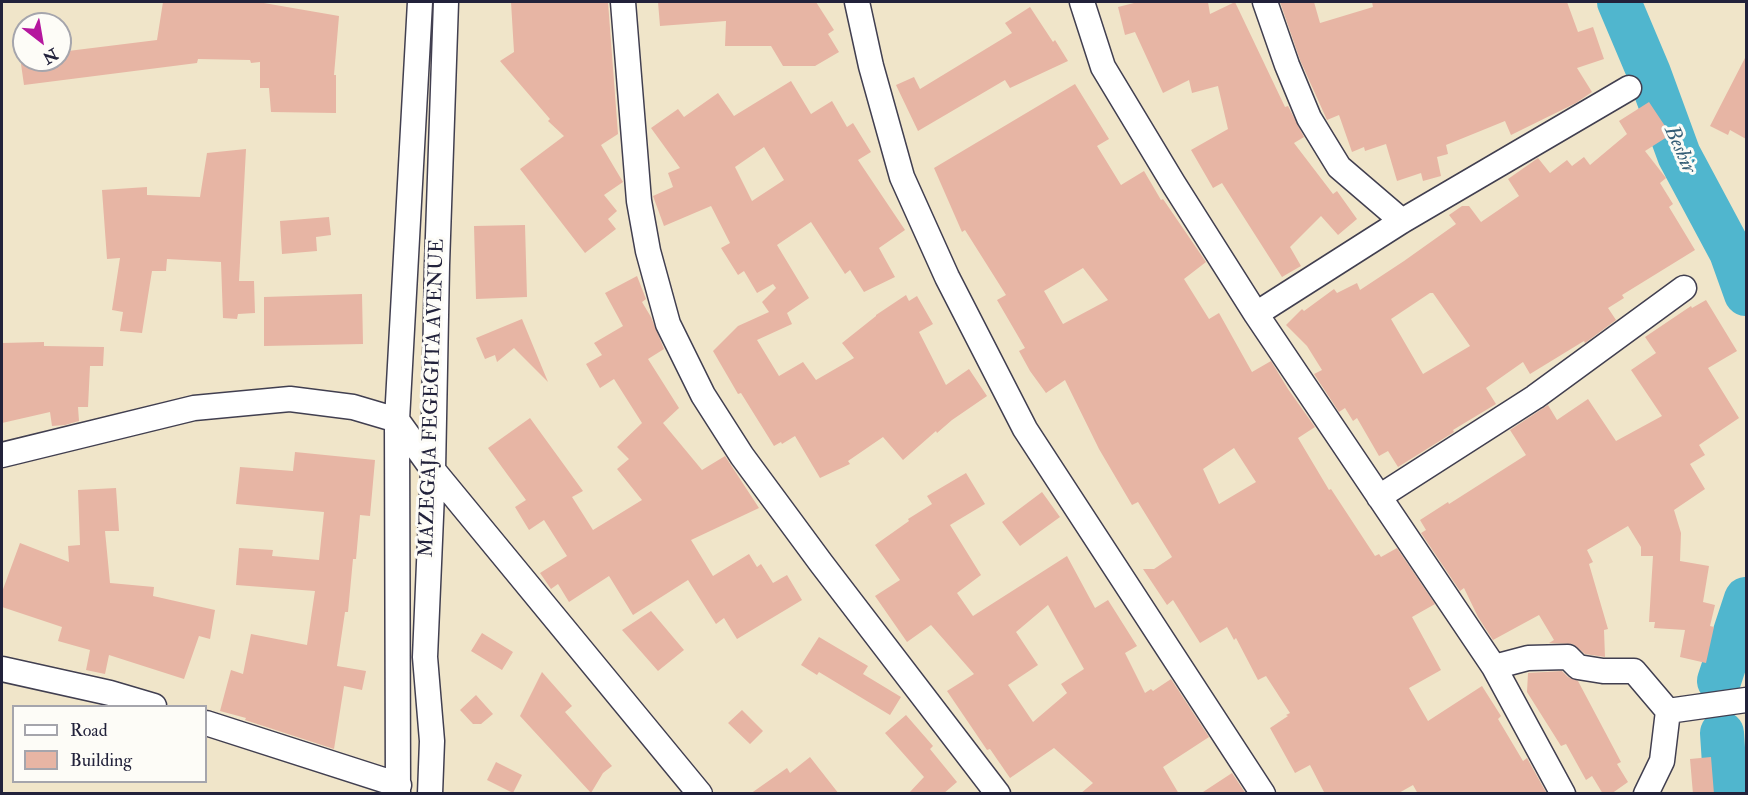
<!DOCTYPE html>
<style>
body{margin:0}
#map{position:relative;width:1748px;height:795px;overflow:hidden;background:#f0e5c9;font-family:"IM FELL Double Pica",serif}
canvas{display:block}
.frame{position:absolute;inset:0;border:3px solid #22223b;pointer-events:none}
.legend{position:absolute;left:12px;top:705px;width:195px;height:78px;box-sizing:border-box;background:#fdfcf7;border:2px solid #a5a5ac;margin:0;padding:8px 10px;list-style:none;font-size:18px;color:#22223b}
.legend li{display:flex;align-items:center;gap:12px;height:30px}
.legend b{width:30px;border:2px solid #a5a5ac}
.north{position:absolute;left:12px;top:12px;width:60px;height:60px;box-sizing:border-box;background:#fdfcf7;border:2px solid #a5a5ac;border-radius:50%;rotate:149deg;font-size:16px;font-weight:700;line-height:24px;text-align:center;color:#22223b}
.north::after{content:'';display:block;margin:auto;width:21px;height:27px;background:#b5179e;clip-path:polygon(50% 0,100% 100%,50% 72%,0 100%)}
</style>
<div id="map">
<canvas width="1748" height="795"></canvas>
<div class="frame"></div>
<ul class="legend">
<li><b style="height:8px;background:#fff"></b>Road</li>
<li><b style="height:16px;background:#e7b5a4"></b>Building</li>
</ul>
<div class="north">N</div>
</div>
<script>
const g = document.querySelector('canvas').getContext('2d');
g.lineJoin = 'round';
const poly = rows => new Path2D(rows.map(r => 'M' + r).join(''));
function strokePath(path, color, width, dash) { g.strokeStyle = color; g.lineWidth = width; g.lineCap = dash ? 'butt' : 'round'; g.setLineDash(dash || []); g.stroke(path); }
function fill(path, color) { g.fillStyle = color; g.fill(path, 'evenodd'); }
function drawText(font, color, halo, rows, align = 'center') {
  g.font = font + ' "IM FELL Double Pica",serif'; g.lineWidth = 6; g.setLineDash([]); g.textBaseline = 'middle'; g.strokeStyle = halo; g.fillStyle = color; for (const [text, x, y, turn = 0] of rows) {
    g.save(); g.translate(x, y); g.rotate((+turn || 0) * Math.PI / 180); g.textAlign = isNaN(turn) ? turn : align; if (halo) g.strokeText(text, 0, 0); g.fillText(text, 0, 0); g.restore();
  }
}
strokePath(poly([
 [1619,2,1649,73,1679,155,1731,252,1746,294],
 [1719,681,1746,599],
 [1722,733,1726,794]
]), '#50b6ce', 44);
fill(poly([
 [163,2,258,2,339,16,334,75,336,75,336,113,271,112,269,88,260,88,260,62,251,63,250,60,198,59,197,63,24,85,20,57,24,57,24,60,60,60,60,52,157,40],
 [511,2,608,2,618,134,601,145,623,182,604,195,617,211,608,219,616,229,585,253,520,169,564,136,548,121,550,119,500,61,514,52],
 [658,2,816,2,834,30,828,34,839,52,815,66,783,66,771,46,725,46,726,21,660,26],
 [1138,2,1208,2,1210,14,1235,2,1285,107,1288,106,1304,137,1294,143,1333,194,1337,191,1357,219,1338,235,1321,216,1290,247,1301,266,1282,277,1222,183,1213,188,1191,150,1228,129,1218,86,1192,93,1189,80,1163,93,1135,32,1125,35,1118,7],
 [1280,2,1314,2,1320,23,1373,7,1372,2,1567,2,1578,32,1593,27,1604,59,1577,68,1592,92,1576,103,1511,135,1505,121,1446,145,1448,154,1437,157,1441,176,1423,181,1421,173,1397,181,1386,144,1365,151,1364,147,1352,152,1339,115,1327,120,1300,60],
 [1030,7,1053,42,1055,40,1068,61,1010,88,1005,80,918,131,896,85,914,77,920,89,1012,33,1005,23],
 [1746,56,1746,139,1730,130,1728,135,1710,126],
 [791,81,811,114,832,101,847,127,853,123,871,152,858,160,905,230,879,248,895,277,864,292,850,270,845,274,811,222,777,245,809,298,787,313,792,324,757,340,779,376,803,362,816,380,854,358,842,343,876,316,876,315,906,295,909,301,917,296,933,324,919,332,946,385,969,369,987,396,952,420,937,433,936,431,903,460,883,437,848,461,850,464,820,478,795,436,782,444,781,442,774,446,741,393,738,394,713,351,738,326,769,312,762,302,776,288,773,284,757,293,744,271,738,275,721,248,730,243,711,206,664,226,653,196,673,187,668,173,680,168,651,128,678,109,684,117,718,93,734,116],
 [764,147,784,180,752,201,735,167],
 [1075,84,1109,139,1097,146,1121,185,1144,171,1161,200,1163,199,1206,262,1184,279,1209,319,1219,313,1252,372,1271,361,1288,389,1315,427,1298,438,1329,490,1331,489,1375,556,1379,554,1381,557,1397,548,1435,604,1412,617,1441,670,1409,688,1428,721,1482,686,1501,716,1498,719,1523,761,1527,758,1547,794,1418,794,1413,785,1397,794,1325,794,1310,765,1295,773,1270,728,1288,716,1286,715,1290,713,1266,676,1258,680,1236,638,1234,640,1227,627,1200,643,1173,600,1167,605,1143,569,1154,569,1172,557,1138,502,1132,505,1099,449,1065,380,1046,393,1030,371,1019,351,1025,348,997,300,1006,295,965,230,962,232,934,168],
 [1083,268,1108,300,1063,324,1044,291],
 [1234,448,1256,482,1219,504,1203,469],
 [1649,102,1667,129,1667,137,1645,151,1666,178,1660,183,1673,204,1669,207,1695,250,1622,295,1624,298,1608,308,1616,320,1585,343,1584,341,1530,374,1523,362,1486,388,1496,404,1453,430,1454,432,1398,467,1388,451,1379,456,1357,418,1353,421,1345,408,1339,412,1314,374,1322,370,1307,346,1286,325,1302,309,1304,311,1334,289,1337,293,1357,283,1360,290,1404,261,1456,224,1449,215,1462,206,1469,206,1481,222,1519,196,1508,179,1538,158,1550,173,1567,160,1572,166,1584,157,1590,165,1627,134,1619,121],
 [1430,293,1433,293,1470,346,1423,374,1391,319],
 [246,149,239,281,254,281,255,313,238,314,237,319,223,318,221,262,167,259,166,271,152,271,142,333,120,331,123,312,112,310,120,258,107,259,102,190,147,187,147,195,200,197,207,153],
 [329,217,331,235,316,237,317,251,282,254,280,221],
 [525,225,527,297,476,299,474,226],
 [637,276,646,299,642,302,651,317,664,349,648,359,679,408,663,423,702,470,725,456,759,508,691,540,713,576,749,554,757,567,761,564,773,583,787,575,802,600,737,639,724,618,716,624,688,580,633,615,609,576,569,602,558,584,551,589,540,573,567,556,544,520,529,530,515,507,526,500,488,448,530,418,583,491,572,497,593,530,642,500,617,469,629,459,617,447,642,423,614,379,600,388,586,364,602,355,594,343,623,326,605,293],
 [362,294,363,344,264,346,264,297],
 [1706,300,1737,351,1708,368,1739,418,1699,445,1705,455,1690,464,1705,489,1674,510,1681,533,1680,561,1709,566,1703,602,1715,605,1710,626,1714,627,1706,663,1680,657,1685,630,1654,628,1655,622,1649,622,1653,556,1641,556,1641,547,1628,526,1587,550,1593,562,1589,564,1608,629,1604,630,1605,657,1585,654,1573,644,1549,643,1554,640,1539,615,1493,640,1478,617,1464,588,1460,591,1421,533,1426,530,1420,520,1448,502,1449,504,1526,455,1510,430,1548,405,1557,420,1588,399,1616,441,1662,416,1631,370,1656,353,1645,337,1691,306,1692,308],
 [522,319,548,382,514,348,497,362,495,355,485,359,476,338],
 [44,342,44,346,104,347,103,366,90,366,88,407,78,407,79,421,65,425,52,426,50,412,2,423,2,343],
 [295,452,375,460,370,516,360,515,356,559,353,559,348,612,345,612,337,666,366,671,362,690,344,686,334,749,245,720,246,718,220,711,231,670,243,674,251,634,307,645,315,591,236,585,239,548,273,550,272,556,319,560,324,512,236,504,240,467,293,471],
 [966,473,985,504,950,525,981,575,957,593,973,616,1067,556,1095,608,1108,600,1137,646,1125,653,1145,693,1151,689,1153,691,1171,679,1209,737,1163,767,1179,794,1080,794,1093,783,1054,748,1010,778,990,749,987,750,947,691,974,674,931,625,907,642,875,596,900,580,875,545,909,521,908,519,932,504,927,496],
 [1048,605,1084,669,1061,684,1067,693,1033,722,1008,685,1038,665,1016,632],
 [116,488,119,531,105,531,110,583,154,587,153,596,215,610,210,639,199,636,184,679,109,655,105,674,86,670,90,650,58,641,62,627,2,607,2,592,20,543,69,562,68,546,80,545,78,490],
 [1042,492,1060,517,1020,546,1002,522],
 [651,611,684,650,658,671,622,630],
 [482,633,513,652,502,670,471,651],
 [819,637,868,666,863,674,901,697,890,715,819,672,817,675,801,665],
 [1562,671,1568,677,1578,681,1621,762,1617,764,1628,782,1611,794,1603,794,1592,776,1586,780,1566,744,1561,746,1527,692,1528,673],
 [542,672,572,706,565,712,612,766,603,773,591,793,520,716],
 [476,695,493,714,481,724,473,724,460,710],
 [742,710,763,731,750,744,728,723],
 [906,715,933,746,930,749,957,782,943,794,908,794,924,777,885,733],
 [810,757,839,794,750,794,787,768,790,773],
 [1711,757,1714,794,1693,794,1690,759],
 [496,762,522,775,513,793,487,780],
 [1232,773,1246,794,1200,794]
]), '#e7b5a4');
const minor = poly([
 [623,2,639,201,648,251,668,324,703,395,742,456,821,563,998,794],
 [857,2,871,66,902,177,947,277,1025,429,1263,794],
 [1082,2,1103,67,1173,183,1256,314,1494,667,1563,794],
 [1265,2,1287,65,1309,118,1339,167,1402,221],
 [1256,314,1402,221,1629,88],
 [2,455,194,408,290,399,353,407,397,420,433,470,700,794],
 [1379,497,1535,397,1684,288],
 [1494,667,1528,658,1568,657,1578,667,1603,671,1634,671,1668,711,1662,761,1646,794],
 [2,669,110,693,154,706],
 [1668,711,1746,700],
 [206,723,399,785],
 [398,794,397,420,420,2],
 [430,794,432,741,425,657,433,470,437,265,446,2]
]);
strokePath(minor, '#413f50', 27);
strokePath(minor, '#fff', 24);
drawText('20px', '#22223b', '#fdfcf7', [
 ["MAZEGAJA FEGEGITA AVENUE",433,398,-88]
]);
drawText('italic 21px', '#345d76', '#fdfcf7', [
 ["Beshir",1679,150,66]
]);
</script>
